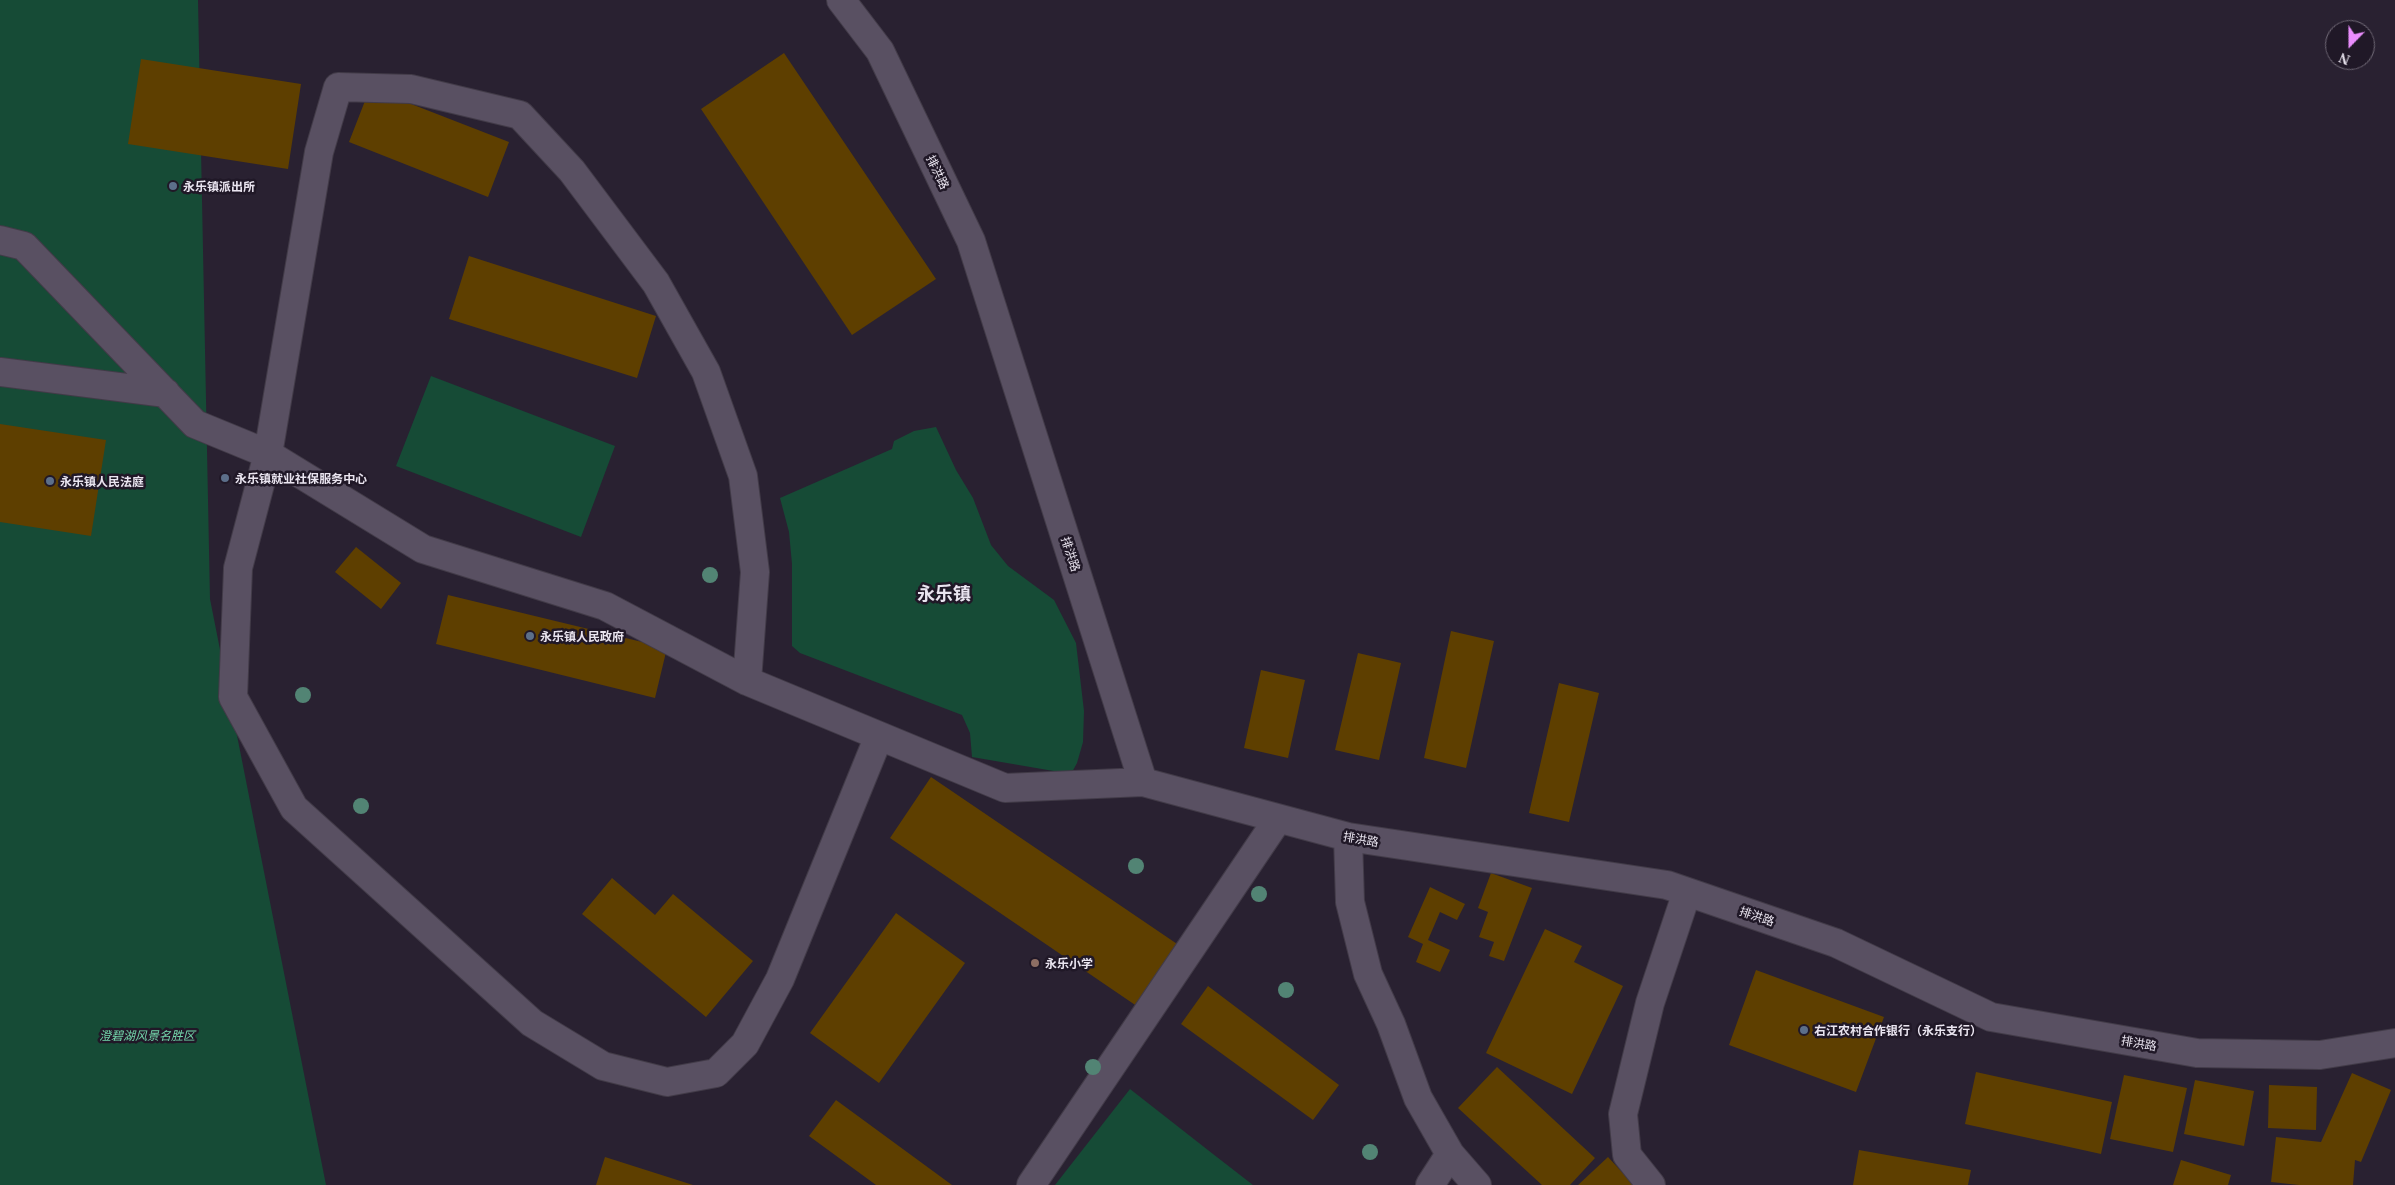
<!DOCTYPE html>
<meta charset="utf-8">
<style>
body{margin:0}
#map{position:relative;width:2395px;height:1185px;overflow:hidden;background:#292131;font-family:Georgia,serif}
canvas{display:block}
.north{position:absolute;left:2325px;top:20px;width:50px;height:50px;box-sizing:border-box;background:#201827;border:1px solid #716a77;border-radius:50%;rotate:202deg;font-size:14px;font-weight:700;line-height:20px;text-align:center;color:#eae5f0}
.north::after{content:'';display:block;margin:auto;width:18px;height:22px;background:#ea8dfd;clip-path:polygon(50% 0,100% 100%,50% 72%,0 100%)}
</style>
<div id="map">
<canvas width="2395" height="1185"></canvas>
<div class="north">N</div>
</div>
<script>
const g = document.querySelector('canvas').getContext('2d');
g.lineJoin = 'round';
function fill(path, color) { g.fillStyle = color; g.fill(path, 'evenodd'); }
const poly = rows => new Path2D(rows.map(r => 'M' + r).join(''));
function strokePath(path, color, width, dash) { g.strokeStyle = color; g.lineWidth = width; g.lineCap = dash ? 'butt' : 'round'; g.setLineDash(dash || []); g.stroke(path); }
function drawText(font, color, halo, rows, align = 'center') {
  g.font = font + ' Georgia,"Noto Sans SC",serif'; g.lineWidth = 5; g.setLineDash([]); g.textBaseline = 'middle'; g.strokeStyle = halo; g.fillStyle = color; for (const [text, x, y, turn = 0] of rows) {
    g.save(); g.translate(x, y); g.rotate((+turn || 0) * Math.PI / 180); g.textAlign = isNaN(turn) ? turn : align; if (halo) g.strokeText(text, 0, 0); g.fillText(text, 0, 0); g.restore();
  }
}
fill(poly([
 [0,0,198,0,210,599,326,1185,0,1185],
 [431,376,615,446,581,537,396,466],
 [936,427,956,470,973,498,991,545,1008,566,1054,600,1076,643,1084,711,1083,742,1077,763,1071,774,972,757,970,733,962,715,800,653,792,646,792,564,789,532,780,498,892,449,894,441,914,431],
 [1130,1089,1213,1154,1253,1185,1055,1185]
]), '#164b36');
fill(poly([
 [784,53,936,279,852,335,701,109],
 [141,59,301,84,288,169,128,144],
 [370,88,509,142,488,197,349,142],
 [469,256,656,316,637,378,449,319],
 [0,424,106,440,91,536,0,522],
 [356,547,401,583,381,609,335,572],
 [448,595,667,648,655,698,436,644],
 [1451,631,1494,641,1466,768,1424,758],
 [1358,653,1401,663,1379,760,1335,750],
 [1261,670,1305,680,1288,758,1244,748],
 [1559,683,1599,693,1569,822,1529,813],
 [931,777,1186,950,1144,1011,890,838],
 [1491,873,1532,888,1504,961,1489,956,1494,942,1479,937,1488,912,1478,908],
 [612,878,655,915,673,894,753,961,706,1017,582,914],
 [1430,887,1465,904,1457,920,1440,912,1428,940,1450,950,1440,972,1416,962,1423,944,1408,937],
 [896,913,965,963,879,1083,810,1033],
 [1545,929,1582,946,1574,962,1623,986,1572,1094,1486,1053],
 [1756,970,1884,1017,1856,1092,1729,1045],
 [1208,986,1339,1085,1313,1120,1181,1024],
 [1497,1067,1595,1158,1570,1185,1542,1185,1458,1108],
 [1976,1072,2112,1102,2101,1154,1965,1124],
 [2352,1073,2391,1090,2361,1162,2355,1160,2353,1185,2299,1185,2271,1182,2276,1137,2321,1142],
 [2124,1075,2187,1088,2173,1152,2110,1139],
 [2195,1080,2254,1091,2244,1146,2184,1134],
 [2269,1085,2317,1087,2316,1130,2268,1128],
 [836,1100,952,1185,876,1185,809,1136],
 [1859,1150,1971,1170,1968,1185,1853,1185],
 [605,1157,693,1185,596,1185],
 [1608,1157,1634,1185,1578,1185],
 [2181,1160,2231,1175,2228,1185,2173,1185]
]), '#5e3f00');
const street = poly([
 [841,0,880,51,971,241,1143,782,1348,837,1667,885,1836,943,1991,1017,2197,1053,2320,1055,2395,1043],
 [0,240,24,246,195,424,268,454,423,549,605,606,747,681,1005,788,1143,782],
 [0,372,166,393],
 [747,681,755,572,743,476,706,372,656,283,572,171,520,115,411,89,338,87,319,152,268,454,238,568,233,697,294,808,532,1023,603,1066,667,1082,716,1073,745,1044,780,979,879,736],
 [1348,837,1350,902,1368,974,1391,1024,1418,1098,1450,1154,1477,1185],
 [1031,1185,1278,819],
 [1430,1185,1450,1154],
 [1651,1185,1627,1155,1623,1114,1650,1003,1687,892]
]);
strokePath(street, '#423b48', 30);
strokePath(street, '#595062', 28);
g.fillStyle = '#528474';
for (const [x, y] of [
 [710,575],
 [303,695],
 [361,806],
 [1136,866],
 [1259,894],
 [1286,990],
 [1093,1067],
 [1370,1152]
]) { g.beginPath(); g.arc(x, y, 8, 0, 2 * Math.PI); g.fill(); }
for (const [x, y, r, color] of [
 [173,186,5,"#5c6f8a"],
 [225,478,5,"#5c6f8a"],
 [50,481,5,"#5c6f8a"],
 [530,636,5,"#5c6f8a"],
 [1035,963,5,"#8d6e63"],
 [1804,1030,5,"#5c6f8a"]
]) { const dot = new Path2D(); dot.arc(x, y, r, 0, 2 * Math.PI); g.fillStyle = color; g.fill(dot); strokePath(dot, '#201827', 2); }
drawText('12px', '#eae5f0', '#201827', [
 ["排洪路",938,172,64],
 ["排洪路",1071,554,72],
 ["排洪路",1361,839,10],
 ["排洪路",1757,916,19],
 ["排洪路",2139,1043,10]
]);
drawText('bold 12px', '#eae5f0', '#201827', [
 ["永乐镇派出所",183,186],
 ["永乐镇就业社保服务中心",235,478],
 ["永乐镇人民法庭",60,481],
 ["永乐镇人民政府",540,636],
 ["永乐小学",1045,963],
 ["右江农村合作银行（永乐支行）",1814,1030]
], 'left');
drawText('italic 12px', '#73d5ab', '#201827', [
 ["澄碧湖风景名胜区",147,1035]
]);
drawText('bold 18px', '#eae5f0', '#201827', [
 ["永乐镇",944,593]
]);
</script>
